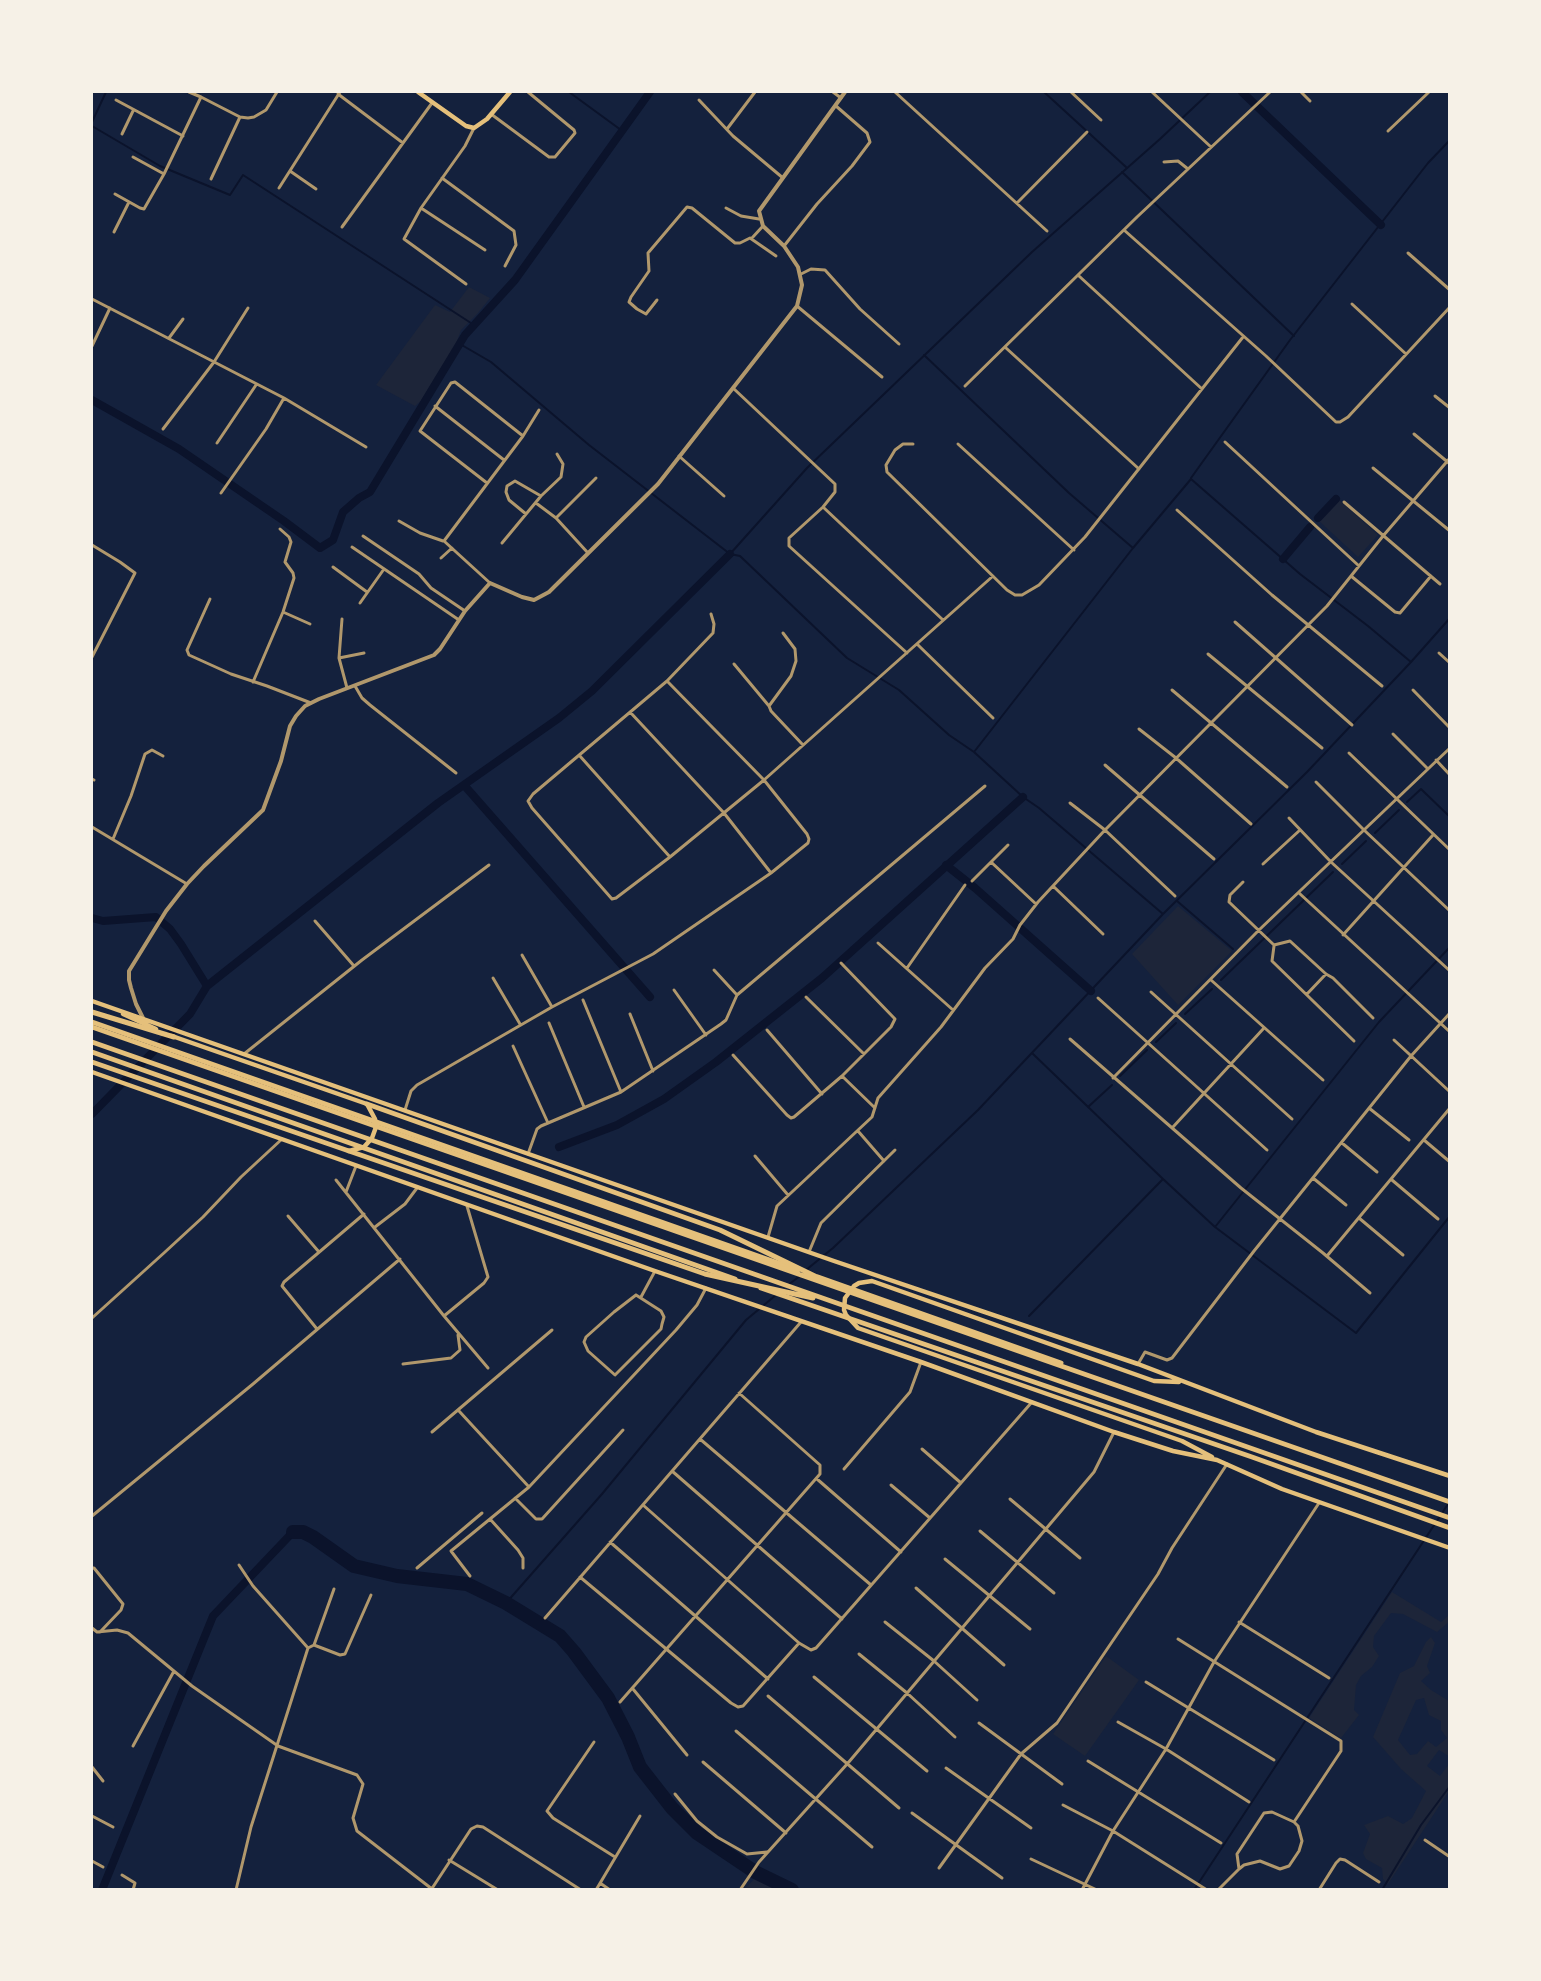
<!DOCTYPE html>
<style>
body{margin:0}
#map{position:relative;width:1541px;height:1981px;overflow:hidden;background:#14213d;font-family:"Source Serif 4",serif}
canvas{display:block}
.frame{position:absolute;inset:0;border:93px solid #f6f1e7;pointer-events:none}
</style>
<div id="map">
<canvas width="1541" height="1981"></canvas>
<div class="frame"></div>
</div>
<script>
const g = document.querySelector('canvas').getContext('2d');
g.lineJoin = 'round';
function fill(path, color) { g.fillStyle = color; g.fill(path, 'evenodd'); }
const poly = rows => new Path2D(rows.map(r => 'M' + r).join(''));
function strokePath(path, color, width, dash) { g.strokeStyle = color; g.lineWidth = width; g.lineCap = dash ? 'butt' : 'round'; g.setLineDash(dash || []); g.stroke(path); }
fill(poly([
 [469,287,490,298,478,313,461,330,456,344,421,401,415,406,376,385,435,305,450,312],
 [1338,499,1378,535,1358,557,1319,521],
 [1178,906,1232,951,1178,1005,1132,954],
 [1392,1592,1441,1622,1449,1615,1449,1622,1437,1632,1403,1614,1391,1613,1374,1636,1373,1647,1379,1656,1372,1667,1361,1676,1356,1685,1354,1710,1359,1715,1341,1738,1309,1718],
 [1431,1637,1435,1643,1427,1666,1430,1673,1421,1681,1431,1690,1449,1701,1450,1757,1439,1750,1427,1766,1440,1776,1449,1764,1449,1791,1388,1884,1383,1879,1382,1868,1366,1859,1363,1853,1370,1834,1364,1825,1388,1816,1403,1824,1412,1818,1426,1791,1401,1769,1373,1737,1400,1673,1414,1666,1426,1642],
 [1424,1698,1429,1715,1441,1721,1441,1730,1447,1738,1436,1747,1428,1741,1417,1754,1410,1755,1398,1740,1416,1700],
 [1106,1656,1139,1680,1085,1756,1053,1734],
 [755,1878,787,1889,745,1889]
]), '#1d2539');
strokePath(poly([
 [569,92,621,130],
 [1044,92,1126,167],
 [92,122,106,92],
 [92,126,160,166,230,195,243,175,474,325],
 [1122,172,1294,336],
 [460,344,491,362,589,445,730,554,740,556,847,658,899,690,949,735,974,752,1023,797,1039,808,1163,914],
 [924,355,1069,493,1133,548],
 [1191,478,1290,340,1428,163,1450,140],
 [730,554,807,468,1032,252,1160,139,1210,92],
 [974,752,1133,548,1191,479,1300,574,1368,626,1411,662],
 [1407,802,1421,789,1450,817],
 [1375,833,1399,810],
 [1342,864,1366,841],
 [1177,901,1233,949],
 [1221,980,1333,872],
 [1185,1014,1212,989],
 [1156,1042,1176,1023],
 [1032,1053,1163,1179,1215,1227,1356,1333,1450,1216],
 [1120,1076,1147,1050],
 [1088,1107,1112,1085],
 [1215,1227,1379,1022,1450,947],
 [806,1270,833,1248,978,1110,1163,914,1307,772,1411,662,1450,618],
 [788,1285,800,1276],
 [1029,1316,1163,1179],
 [506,1603,602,1494,746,1320,776,1295],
 [1194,1890,1448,1504],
 [1382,1890,1421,1825,1450,1786]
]), '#0b132b', 2);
strokePath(poly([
 [1242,92,1381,225],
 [92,400,179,449,284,521,320,548,333,540,343,512,359,498,370,492,465,335,515,280,650,92],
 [1318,518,1336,499],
 [1283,559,1310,527],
 [464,785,650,997],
 [946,865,975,888,1091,991],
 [92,918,103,921,156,917,170,929,181,944,207,986],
 [92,1114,190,1014,207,986,438,803,559,718,592,691,730,554],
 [559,1147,617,1125,664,1099,716,1062,822,978,1023,797],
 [102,1890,213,1616,293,1532]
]), '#0b132b', 8);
strokePath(poly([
 [293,1532,303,1532,313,1537,354,1566,397,1576,467,1584,506,1603,560,1636,574,1652,608,1698,628,1737,640,1767,672,1808,697,1833,755,1872,792,1890]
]), '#0b132b', 14);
strokePath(poly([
 [189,92,201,97],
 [833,92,841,98],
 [895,92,1047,231],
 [1071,92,1101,120],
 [1152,92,1211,147],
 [1301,92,1310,101],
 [338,94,403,143],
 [116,100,183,136],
 [699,100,733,136,783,178],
 [491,114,549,157,555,157,575,133,574,130,528,92],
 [727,129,755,92],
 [1388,131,1429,92],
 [122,134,133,111],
 [133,157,164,174],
 [1164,162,1178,161,1188,169],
 [290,171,316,189],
 [442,178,514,231,516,245,505,266],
 [211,179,240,117],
 [279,188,340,92],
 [115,194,140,208,144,209,164,174,201,97,240,117,248,118,254,117,266,110,277,92],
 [1017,203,1087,132],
 [421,208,485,250],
 [726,208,741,216,759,219],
 [342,227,432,103],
 [1124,230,1266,356,1336,422,1340,422,1348,417,1450,307],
 [114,232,129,202],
 [752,238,763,226],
 [784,246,817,204,852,166,870,142,867,133,836,106],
 [1408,253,1450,290],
 [801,274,811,269,825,270,860,309,899,344],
 [1079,276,1202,389],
 [466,284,404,239,421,208,465,146,474,128],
 [92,299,284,398,366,447],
 [657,300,646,314,637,309,629,302,631,297,649,271,648,253,687,207,692,208,735,243,740,243,750,238,776,256],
 [1352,304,1406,354],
 [797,306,882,377],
 [169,338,183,319],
 [92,346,110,308],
 [1006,348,1139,469],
 [965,386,1137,217,1270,92],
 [733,388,835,484,835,492,823,507,789,538,789,546,907,653],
 [1435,396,1450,408],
 [435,406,504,460],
 [163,429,214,362,248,308],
 [1414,434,1450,464],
 [1225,442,1359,566],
 [217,443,256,385],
 [913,444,903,444,895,450,886,465,887,472,1007,590,1015,595,1022,595,1039,585,1085,537,1243,337],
 [958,444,1074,550],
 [679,456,724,496],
 [1373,468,1450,531],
 [487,483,420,431,451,383,455,382,523,436],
 [221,493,266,429,284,398],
 [1344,502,1440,584],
 [536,503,556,518,588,553],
 [823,507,943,620],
 [1177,510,1272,595,1382,686],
 [526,514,509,500,506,492,507,486,515,481,541,496],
 [556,518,596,478],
 [399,521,420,533,443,541],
 [363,536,419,574,431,588,465,611],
 [502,543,541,496,561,477,563,464,557,454],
 [92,545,120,562,135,573,92,657],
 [352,547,459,620],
 [441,558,452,548],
 [333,567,367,592],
 [1351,576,1395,612,1400,613,1431,576],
 [490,583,444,541,523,436,539,410],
 [210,599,187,650,189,655,231,674,267,686,311,703],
 [360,603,384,569],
 [283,612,310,624],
 [711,614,714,624,713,633,667,681,533,794,528,801,532,808,612,899,616,898,670,857,764,780,993,576],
 [342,619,339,658,347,688],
 [1235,622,1352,725],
 [783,633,795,649,796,661,791,676,769,706,771,711,803,745],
 [917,644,993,718],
 [1439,653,1450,663],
 [1208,654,1322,748],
 [339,658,364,653],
 [734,664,769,706],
 [253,682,283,612,294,578,293,573,285,562,291,542,289,537,280,529],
 [355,686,362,698,370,705,456,773],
 [1172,690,1287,787],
 [1413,690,1450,728],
 [630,712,724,813,771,873],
 [1139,729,1176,758,1251,824],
 [1393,734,1428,769],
 [1349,753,1450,850],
 [579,755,670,857],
 [1436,760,1450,775],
 [1105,765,1214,859],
 [92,779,94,780],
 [1316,782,1364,830,1450,911],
 [1070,803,1105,830,1175,896],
 [1289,818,1331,862,1450,971],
 [92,827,187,884],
 [113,839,131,796,145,754,152,750,163,756],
 [991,862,1036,904],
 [1263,864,1300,830],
 [972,881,1008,845],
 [1243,882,1230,895,1229,902,1274,945,1290,941,1326,974,1333,978,1373,1018],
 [1053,886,1103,934],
 [1299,893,1450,1032],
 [315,921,354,966],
 [1343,935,1433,835],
 [878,943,953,1010],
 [1274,946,1272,961,1354,1041],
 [522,955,552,1007],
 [907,968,965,885],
 [714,970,737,995],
 [493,978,520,1024],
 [1211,980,1323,1080],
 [674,990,706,1035],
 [1151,992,1292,1119],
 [1307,994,1326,974],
 [806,997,864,1054],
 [1098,998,1267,1150],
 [583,1000,621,1092],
 [630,1014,653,1071],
 [549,1023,584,1107],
 [767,1030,822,1094],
 [1070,1039,1241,1188,1323,1253,1370,1293],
 [1394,1040,1449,1091],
 [513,1046,548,1123],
 [244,1054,362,960,489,865],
 [733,1055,787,1115,791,1118,794,1117,842,1076,891,1027,895,1019,841,963],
 [842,1076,875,1108],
 [1113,1078,1259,930,1450,748],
 [1369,1108,1409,1140],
 [405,1110,411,1091,417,1085,552,1007,653,954,771,873,808,843,809,839,807,834,764,780,667,681],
 [1173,1127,1264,1028],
 [858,1131,884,1161],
 [1424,1140,1450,1162],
 [1342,1143,1377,1172],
 [528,1154,537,1129,541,1126,621,1092,721,1024,726,1020,737,995,985,786],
 [755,1156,788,1195],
 [1313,1178,1346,1205],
 [336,1180,444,1316,488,1368],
 [1392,1180,1438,1219],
 [346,1192,356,1166],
 [288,1216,319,1252],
 [1359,1218,1403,1255],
 [375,1227,405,1204,417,1188],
 [768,1237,777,1206,872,1117,878,1098,941,1027,985,968,1013,939,1020,925,1038,902,1105,830,1327,606,1383,536,1450,458],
 [809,1252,821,1223,895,1150],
 [1327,1256,1450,1108],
 [636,1295,661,1311,664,1317,662,1324,661,1329,615,1375,588,1351,584,1342,586,1337,614,1312,636,1295],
 [641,1297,655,1271],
 [444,1316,484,1283,488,1277,467,1206],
 [92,1318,165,1252,203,1217,241,1177,282,1139],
 [317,1329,282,1286,284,1282,364,1214],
 [403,1364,451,1358,460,1350,458,1335],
 [1138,1364,1145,1352,1167,1360,1172,1358,1254,1251,1411,1056,1450,1013],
 [459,1411,529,1487],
 [432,1432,552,1330],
 [700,1439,871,1585],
 [922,1449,961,1483],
 [844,1469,910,1392,921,1362],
 [672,1471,842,1619],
 [817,1479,901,1552],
 [891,1485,930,1518],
 [515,1498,536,1519,542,1519,623,1430],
 [1010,1499,1080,1558],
 [643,1505,799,1643,811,1650,816,1648,1032,1402],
 [92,1516,253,1384,400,1259],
 [490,1519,518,1550,523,1558,523,1568],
 [980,1531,1054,1593],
 [610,1542,768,1679],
 [945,1559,1030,1629],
 [239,1565,253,1586,308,1648],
 [92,1568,94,1568,123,1604,121,1610,100,1632],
 [417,1568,482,1513],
 [470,1576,451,1551,529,1487,676,1330,697,1305,706,1288],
 [580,1577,731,1703,738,1707,743,1706,799,1643],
 [916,1588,1004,1665],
 [545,1618,801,1322],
 [885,1622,934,1661,977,1700],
 [1239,1622,1329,1678],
 [92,1628,97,1632,117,1630,128,1633,192,1686,278,1746,357,1775,363,1784,353,1818,357,1831,432,1889],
 [1178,1639,1341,1741,1341,1751,1294,1822],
 [314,1645,340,1655,345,1654,371,1595],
 [859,1654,907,1693,955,1737],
 [814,1677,927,1771],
 [1146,1682,1274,1760],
 [633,1689,687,1755],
 [768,1696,899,1808],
 [620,1702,820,1474,820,1465,739,1393],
 [1118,1722,1166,1749,1249,1802],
 [979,1723,1062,1784],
 [736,1731,872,1847],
 [594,1742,547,1811,553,1818,615,1857],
 [133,1746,174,1671],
 [1088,1761,1221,1843],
 [703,1762,786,1833],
 [92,1767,103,1781],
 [946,1768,1031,1828],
 [675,1794,697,1821,717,1837,747,1854,767,1852],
 [1063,1805,1113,1831,1207,1890],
 [912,1813,1002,1878],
 [92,1816,113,1827],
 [1425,1840,1450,1857],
 [1031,1859,1097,1890],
 [449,1860,498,1890],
 [92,1861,103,1867],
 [939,1868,1021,1754,1057,1723,1158,1574,1172,1548,1227,1464],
 [122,1875,135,1883,133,1890],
 [600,1883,610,1890],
 [236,1890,251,1827,308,1648,314,1645,334,1589],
 [431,1890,471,1829,477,1826,483,1827,581,1890],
 [596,1890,640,1816],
 [740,1890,759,1862,848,1763,1094,1472,1114,1432],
 [1082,1890,1113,1831,1166,1749,1214,1662,1319,1503],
 [1218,1890,1239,1869,1237,1854,1264,1813,1272,1812,1294,1822,1298,1826,1302,1841,1299,1851,1289,1866,1280,1869,1260,1861,1244,1865,1239,1869],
 [1319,1890,1336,1863,1340,1859,1345,1860,1379,1882]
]), '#b1986c', 3);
strokePath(poly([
 [143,1018,136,1004,131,988,129,980,129,971,166,911,187,884,204,866,263,810,281,761,290,726,296,716,305,706,319,699,434,655,440,649,465,611,490,583,522,597,534,600,549,592,658,484,797,306,802,285,798,267,784,246,763,226,759,211,845,92]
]), '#b1986c', 4);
strokePath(poly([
 [418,92,466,126,474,128,487,119,510,92],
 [92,1001,834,1261,1138,1364,1316,1432,1450,1476],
 [123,1014,156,1029],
 [92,1062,349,1151,364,1147,372,1138,376,1127,375,1119,367,1104,172,1036],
 [92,1072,655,1271,921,1362,1114,1432,1173,1451,1217,1460,1282,1489,1450,1548],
 [1179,1382,1154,1381,872,1281,859,1283,854,1286,845,1298,844,1310,846,1315,858,1328,1182,1441,1212,1457]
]), '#e5c07b', 4.5);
strokePath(poly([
 [92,1012,174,1037],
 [92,1022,798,1270],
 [92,1052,735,1279],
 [818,1277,1061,1363],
 [761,1288,1252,1457,1450,1528]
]), '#e5c07b', 5);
strokePath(poly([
 [92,1027,1450,1502],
 [92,1042,1450,1518],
 [367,1104,720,1230,821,1279],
 [349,1151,705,1274,813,1298]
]), '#e5c07b', 5);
</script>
